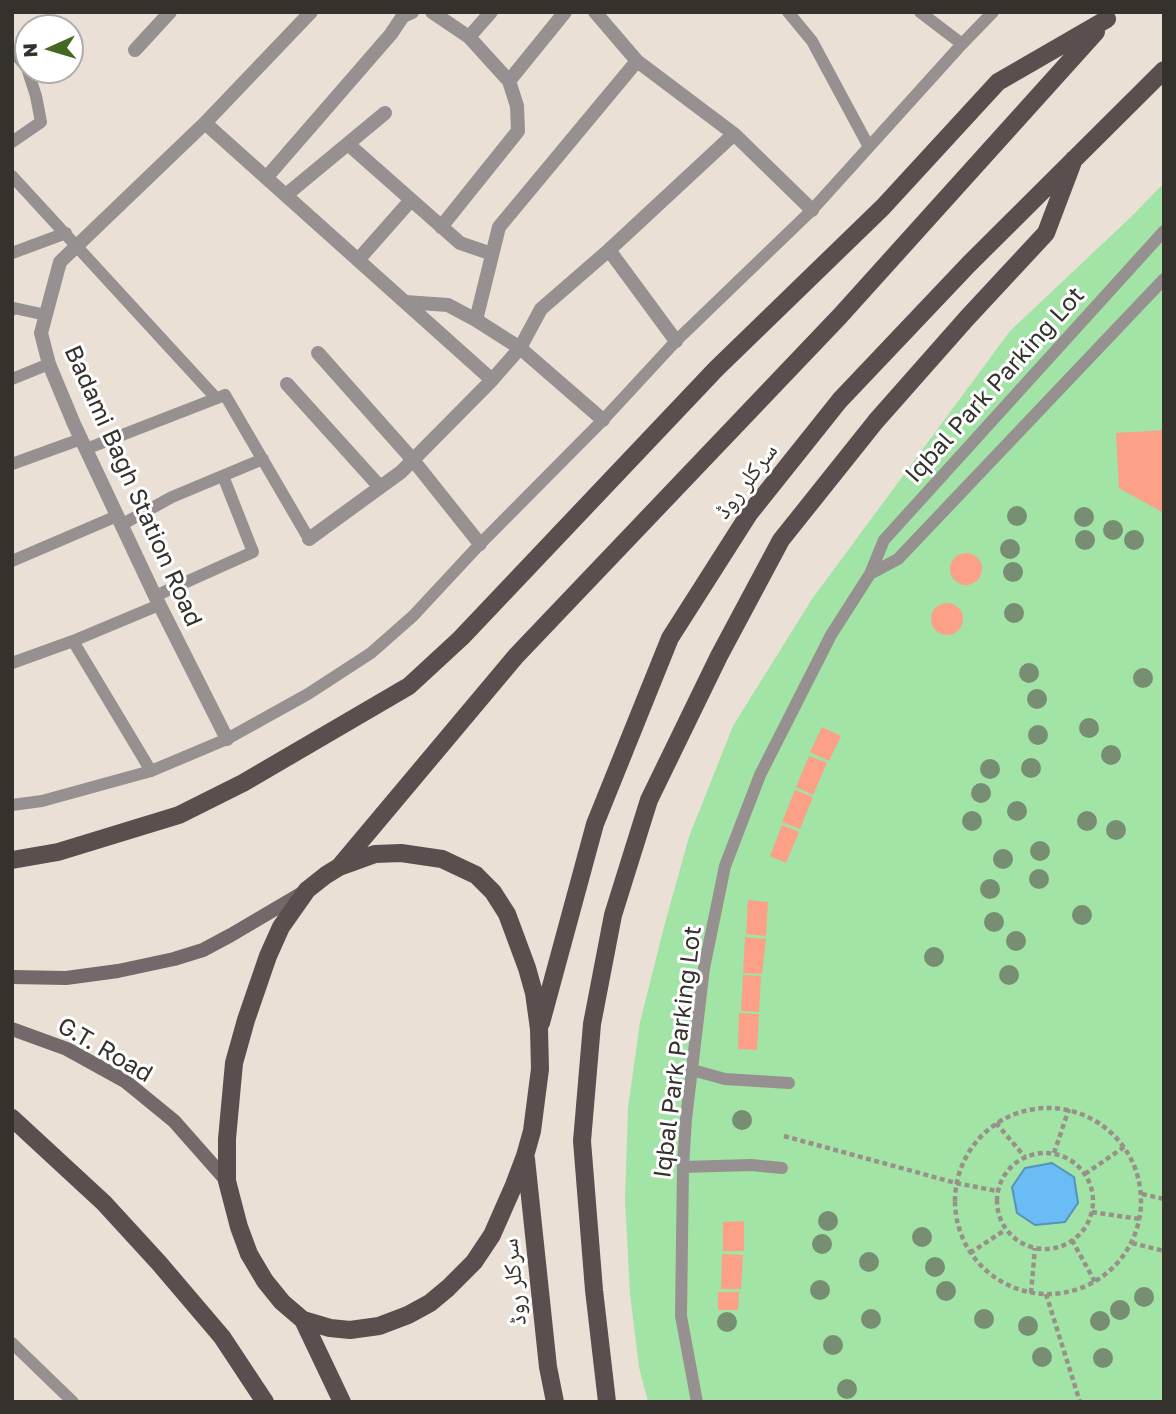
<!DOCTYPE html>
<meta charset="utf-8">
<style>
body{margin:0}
#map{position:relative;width:1176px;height:1414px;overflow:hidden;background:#eae0d5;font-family:"Golos Text",sans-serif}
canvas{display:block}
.frame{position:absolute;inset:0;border:14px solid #35312d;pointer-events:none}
.north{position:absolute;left:14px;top:14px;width:70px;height:70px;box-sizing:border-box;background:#fff;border:2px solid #aeadab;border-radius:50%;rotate:266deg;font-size:19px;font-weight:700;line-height:28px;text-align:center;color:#35312d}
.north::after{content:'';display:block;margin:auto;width:24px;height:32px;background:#446821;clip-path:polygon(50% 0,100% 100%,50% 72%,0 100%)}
</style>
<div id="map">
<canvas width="1176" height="1414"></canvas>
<div class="frame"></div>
<div class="north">N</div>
</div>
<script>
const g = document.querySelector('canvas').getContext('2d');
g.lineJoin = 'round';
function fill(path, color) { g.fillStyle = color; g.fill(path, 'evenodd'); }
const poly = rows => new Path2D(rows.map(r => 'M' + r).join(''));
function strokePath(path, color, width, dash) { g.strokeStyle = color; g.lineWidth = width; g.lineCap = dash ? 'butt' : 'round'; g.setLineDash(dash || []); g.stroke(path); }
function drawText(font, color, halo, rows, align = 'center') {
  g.font = font + ' "Golos Text","Noto Naskh Arabic",sans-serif'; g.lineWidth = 6; g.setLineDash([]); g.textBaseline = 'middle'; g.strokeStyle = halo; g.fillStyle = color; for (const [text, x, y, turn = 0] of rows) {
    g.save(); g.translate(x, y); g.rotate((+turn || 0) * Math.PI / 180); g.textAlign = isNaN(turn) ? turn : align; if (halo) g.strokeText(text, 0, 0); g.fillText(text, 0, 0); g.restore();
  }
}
fill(poly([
 [1164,183,1164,1402,648,1402,639,1367,630,1294,625,1200,628,1108,640,1022,665,923,689,837,733,726,812,599,1010,331,1132,216]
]), '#a2e3a6');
const water = poly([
 [1052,1163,1074,1177,1078,1203,1065,1222,1035,1225,1017,1213,1012,1187,1025,1168,1052,1163]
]);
fill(water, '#69bcf4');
strokePath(water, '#5992b8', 2);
fill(poly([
 [1164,430,1164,513,1119,488,1116,433],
 '950 569a16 16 0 1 1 32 0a16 16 0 1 1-32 0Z',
 '931 619a16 16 0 1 1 32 0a16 16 0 1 1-32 0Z',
 [822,727,841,736,829,761,810,752],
 [809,756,827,763,813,795,796,787],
 [795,790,813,797,800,829,782,822],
 [782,825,799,832,786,863,770,856],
 [748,900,768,902,766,936,746,934],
 [745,937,766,939,762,974,743,973],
 [743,975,761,976,759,1012,741,1011],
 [739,1013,759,1014,757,1050,738,1049],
 [744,1221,744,1251,723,1251,723,1222],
 [722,1254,743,1255,741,1289,721,1289],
 [718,1292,739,1292,738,1310,718,1310]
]), '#fca187');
strokePath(poly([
 '955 1201a93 93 0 1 1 186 0a93 93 0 1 1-186 0Z',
 [996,1123,1025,1157],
 [784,1136,956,1183,997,1191],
 [1054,1153,1069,1109],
 '997 1201a48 48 0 1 1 96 0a48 48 0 1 1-96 0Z',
 [1085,1174,1124,1147],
 [1142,1194,1164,1199],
 [1092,1212,1140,1219],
 [1072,1240,1095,1282],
 [1132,1243,1164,1251],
 [970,1253,1005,1230],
 [1031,1293,1035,1248],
 [1046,1294,1080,1402]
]), '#989189', 4.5, [5, 3.5]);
strokePath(poly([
 [788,12,812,41,869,147],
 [920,12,962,44],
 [12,50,27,68,36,96,41,122,12,142],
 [12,176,216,398],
 [12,253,66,233],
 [12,310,14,308,46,315],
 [12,379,49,364],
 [86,449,225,395,309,539],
 [12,464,81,439],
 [121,525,172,497,263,459],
 [12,561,117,516],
 [870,574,898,559,1164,279],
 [155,596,253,552,223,476],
 [73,641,151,771],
 [12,663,73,641,159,605],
 [12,805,42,801,151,771,227,739,308,694,371,653,413,616,480,544,603,420,676,341,812,210,962,44,993,12],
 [692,1070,725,1079,789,1083],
 [683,1167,751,1165,782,1168],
 [12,1343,73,1402],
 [697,1402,681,1316,683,1167,686,1119,704,968,725,866,760,775,831,635,870,574,884,540,1164,231]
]), '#979091', 12);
strokePath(poly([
 [432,12,469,37,509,81,517,106,518,131,441,227],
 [595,12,637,61,734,134,812,210],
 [469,37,491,12],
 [135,50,170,12],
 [509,81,565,12],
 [205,123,492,380],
 [348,144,460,243,492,254],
 [266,178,391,34,403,16,412,12],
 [286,195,385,113],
 [609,250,676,341],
 [358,260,411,200],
 [405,302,448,305,476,320,520,348,603,420],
 [476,320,499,227,637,61],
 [318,353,413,460,480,544],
 [287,384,380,487],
 [309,539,401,472,492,380,520,348,541,309,609,250,734,134],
 [227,739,155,596,74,424,49,364,41,333,60,262,205,123,311,12]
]), '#979091', 14);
strokePath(poly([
 [12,977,66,978,118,971,174,959,203,950,231,935,304,892],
 [12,1029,67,1049,125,1081,174,1121,227,1181]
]), '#73696a', 14);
strokePath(poly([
 [401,853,442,859,476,875,493,892,507,914,527,968,534,993,539,1029,540,1069,532,1131,525,1156,514,1185,492,1235,474,1262,448,1288,430,1303,408,1315,379,1326,350,1330,330,1328,303,1320,282,1302,265,1281,249,1254,239,1227,227,1181,227,1139,234,1063,246,1020,268,956,281,927,307,890,326,875,339,867,375,854,401,853],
 [12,860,58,852,179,815,243,783,409,686,461,638,716,369,883,207,998,82,1107,19],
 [339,867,516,656,840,316,1096,32],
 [541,1023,595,824,670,638,749,514,840,400,969,264,1164,70],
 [12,1118,104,1203,159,1263,222,1337,265,1402],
 [526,1159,548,1367,555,1402],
 [303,1320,342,1402],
 [607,1402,594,1290,582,1141,592,1024,613,915,649,800,719,656,781,540,876,421,967,318,1046,233,1074,159]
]), '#5a4e4f', 18);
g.fillStyle = '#788e72';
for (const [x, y] of [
 [1017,516],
 [1084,517],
 [1113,530],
 [1085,540],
 [1134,540],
 [1010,549],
 [1013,572],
 [1014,613],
 [1029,673],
 [1143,678],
 [1037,699],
 [1089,728],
 [1038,735],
 [1111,755],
 [1031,768],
 [990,769],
 [981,793],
 [1017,811],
 [972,821],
 [1087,821],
 [1116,830],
 [1040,851],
 [1003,859],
 [1039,879],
 [990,889],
 [1082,915],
 [994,922],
 [1016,941],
 [934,957],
 [1009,975],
 [742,1120],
 [828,1221],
 [922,1237],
 [822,1244],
 [869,1262],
 [935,1267],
 [820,1290],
 [946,1291],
 [1144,1297],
 [1120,1310],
 [871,1319],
 [984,1319],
 [1100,1321],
 [727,1322],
 [1028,1326],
 [833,1345],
 [1042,1357],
 [1103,1358],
 [847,1389]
]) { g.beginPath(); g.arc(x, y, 10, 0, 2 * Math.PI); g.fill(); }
drawText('24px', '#35312d', '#fff', [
 ["Iqbal Park Parking Lot",995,385,-48],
 ["سرکلر روڈ",746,481,-53],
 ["Badami Bagh Station Road",133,486,66],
 ["G.T. Road",105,1050,30],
 ["Iqbal Park Parking Lot",678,1052,-83],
 ["سرکلر روڈ",514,1282,-96]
]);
</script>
